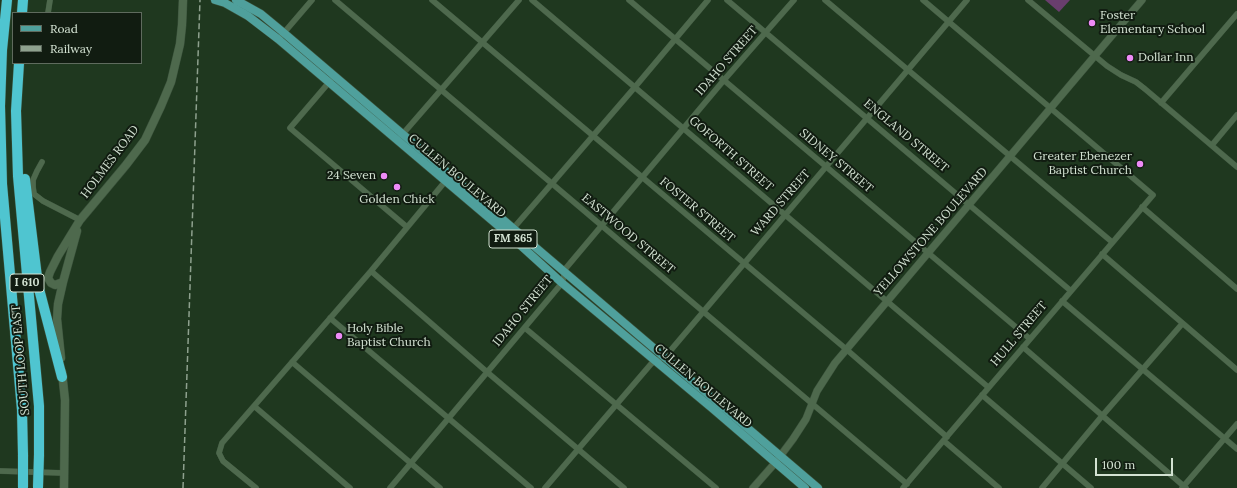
<!DOCTYPE html>
<style>
body{margin:0}
#map{position:relative;width:1237px;height:488px;overflow:hidden;background:#1f381f;font-family:Lora,serif}
canvas{display:block}
.legend{position:absolute;left:12px;top:12px;width:130px;height:52px;box-sizing:border-box;background:#111c11;border:1px solid #5f6b5e;margin:0;padding:5px 7px;list-style:none;font-size:12px;color:#d3e2d2}
.legend li{display:flex;align-items:center;gap:8px;height:20px}
.legend b{width:20px;border:1px solid #5f6b5e}
.scale{position:absolute;left:1095px;top:458px;width:78px;height:18px;box-sizing:border-box;border:2px solid #d3e2d2;border-top:0;padding-left:5px;font-size:12px;line-height:14px;white-space:nowrap;color:#d3e2d2;-webkit-text-stroke:3px #111c11;paint-order:stroke}
</style>
<div id="map">
<canvas width="1237" height="488"></canvas>
<ul class="legend">
<li><b style="height:5px;background:#4fa09c"></b>Road</li>
<li><b style="height:5px;background:#8ea18e"></b>Railway</li>
</ul>
<div class="scale">100 m</div>
</div>
<script>
const g = document.querySelector('canvas').getContext('2d');
g.lineJoin = 'round';
function fill(path, color) { g.fillStyle = color; g.fill(path, 'evenodd'); }
const poly = rows => new Path2D(rows.map(r => 'M' + r).join(''));
function strokePath(path, color, width, dash) { g.strokeStyle = color; g.lineWidth = width; g.lineCap = dash ? 'butt' : 'round'; g.setLineDash(dash || []); g.stroke(path); }
function drawText(font, color, halo, rows, align = 'center') {
  g.font = font + ' Lora,serif'; g.lineWidth = 4; g.setLineDash([]); g.textBaseline = 'middle'; g.strokeStyle = halo; g.fillStyle = color; for (const [text, x, y, turn = 0] of rows) {
    g.save(); g.translate(x, y); g.rotate((+turn || 0) * Math.PI / 180); g.textAlign = isNaN(turn) ? turn : align; if (halo) g.strokeText(text, 0, 0); g.fillText(text, 0, 0); g.restore();
  }
}
fill(poly([
 [1045,0,1070,0,1059,12]
]), '#693e6d');
const minor = poly([
 [335,0,907,484],
 [432,0,846,349,947,437],
 [532,0,988,387],
 [629,0,1030,339],
 [727,0,1071,291],
 [825,0,1112,242],
 [1028,0,1107,66,1121,75,1136,82,1145,89,1237,167],
 [48,13,50,0],
 [282,35,312,0],
 [331,80,290,128,407,227],
 [1161,103,1237,14],
 [401,136,519,0],
 [1212,145,1237,115],
 [42,162,37,171,33,180,33,187,34,194,43,201,80,220],
 [1142,207,1237,289],
 [511,231,635,87,708,0],
 [1102,254,1237,370],
 [371,271,487,372,624,488],
 [1062,301,1237,449],
 [330,318,531,488],
 [525,328,716,488],
 [1023,347,1186,488],
 [292,362,440,488],
 [982,395,1091,488],
 [254,406,350,488],
 [944,441,999,488],
 [0,471,64,473],
 [256,488,223,461,219,453,222,443,371,271,448,178],
 [390,488,562,283,566,268,724,80,794,0],
 [545,488,651,364,655,361,665,357,967,0],
 [903,488,1153,195,923,0],
 [1042,488,1102,416,1182,324],
 [1182,488,1237,424]
]);
const tertiary = poly([
 [753,488,775,463,793,439,806,419,817,391,835,363,1142,0]
]);
const secondary = poly([
 [63,282,55,285,51,283,48,278,50,272,58,256,80,220,126,165,145,140,161,106,171,82,180,44,182,25,183,0],
 [61,358,57,319,58,304,63,282,77,231],
 [62,372,65,400,64,488]
]);
const primary = poly([
 [215,0,225,3,248,16,278,39,508,234,562,283,713,409,805,488],
 [236,0,261,14,284,33,818,488]
]);
const motorway = poly([
 [7,0,2,50,0,106,2,184,22,410,23,455],
 [22,13,23,0],
 [19,63,16,111,18,176,39,406,39,455],
 [25,179,38,285,62,377]
]);
strokePath(minor, '#3b523c', 6);
strokePath(tertiary, '#3b523c', 8);
strokePath(secondary, '#3b523c', 9);
strokePath(primary, '#3b523c', 9);
strokePath(motorway, '#3b523c', 11);
strokePath(minor, '#4e694d', 5.5);
strokePath(tertiary, '#4e694d', 7);
strokePath(secondary, '#4e694d', 8);
strokePath(primary, '#4fa09c', 8);
strokePath(motorway, '#4fc5d0', 10);
strokePath(poly([
 [183,488,200,0]
]), '#8ea18e', 1.5, [6, 3]);
const motorwayBridge = poly([
 [23,487,23,455],
 [38,487,39,455]
]);
strokePath(motorwayBridge, '#3b523c', 11, []);
strokePath(motorwayBridge, '#4fc5d0', 10);
for (const [x, y, r, color] of [
 [1092,23,4,"#ee8bf7"],
 [1130,58,4,"#ee8bf7"],
 [1140,164,4,"#ee8bf7"],
 [384,176,4,"#ee8bf7"],
 [397,187,4,"#ee8bf7"],
 [339,336,4,"#ee8bf7"]
]) { const dot = new Path2D(); dot.arc(x, y, r, 0, 2 * Math.PI); g.fillStyle = color; g.fill(dot); strokePath(dot, '#111c11', 1.5); }
for (const [x, y, w] of [
 [513,239,48],
 [27,283,34]
]) { const box = new Path2D(); box.roundRect(x - w / 2, y - 9, w, 18, 3); g.fillStyle = '#111c11'; g.fill(box); strokePath(box, '#d3e2d2', 1); }
drawText('bold 11px', '#d3e2d2', null, [
 ["FM 865",513,239],
 ["I 610",27,283]
]);
drawText('12px', '#d3e2d2', '#111c11', [
 ["Foster",1100,16],
 ["Elementary School",1100,30],
 ["Dollar Inn",1138,58],
 ["Greater Ebenezer",1132,157,"right"],
 ["Baptist Church",1132,171,"right"],
 ["24 Seven",376,176,"right"],
 ["Golden Chick",397,200,"center"],
 ["Holy Bible",347,329],
 ["Baptist Church",347,343]
], 'left');
drawText('12px', '#d3e2d2', '#111c11', [
 ["IDAHO STREET",727,61,-49],
 ["ENGLAND STREET",906,136,40],
 ["GOFORTH STREET",731,154,41],
 ["SIDNEY STREET",836,161,40],
 ["HOLMES ROAD",110,162,-53],
 ["CULLEN BOULEVARD",457,176,40],
 ["WARD STREET",781,203,-49],
 ["FOSTER STREET",697,210,40],
 ["YELLOWSTONE BOULEVARD",931,232,-49],
 ["EASTWOOD STREET",628,234,40],
 ["IDAHO STREET",523,311,-51],
 ["HULL STREET",1019,334,-50],
 ["SOUTH LOOP EAST",21,360,-95],
 ["CULLEN BOULEVARD",703,386,40]
]);
</script>
